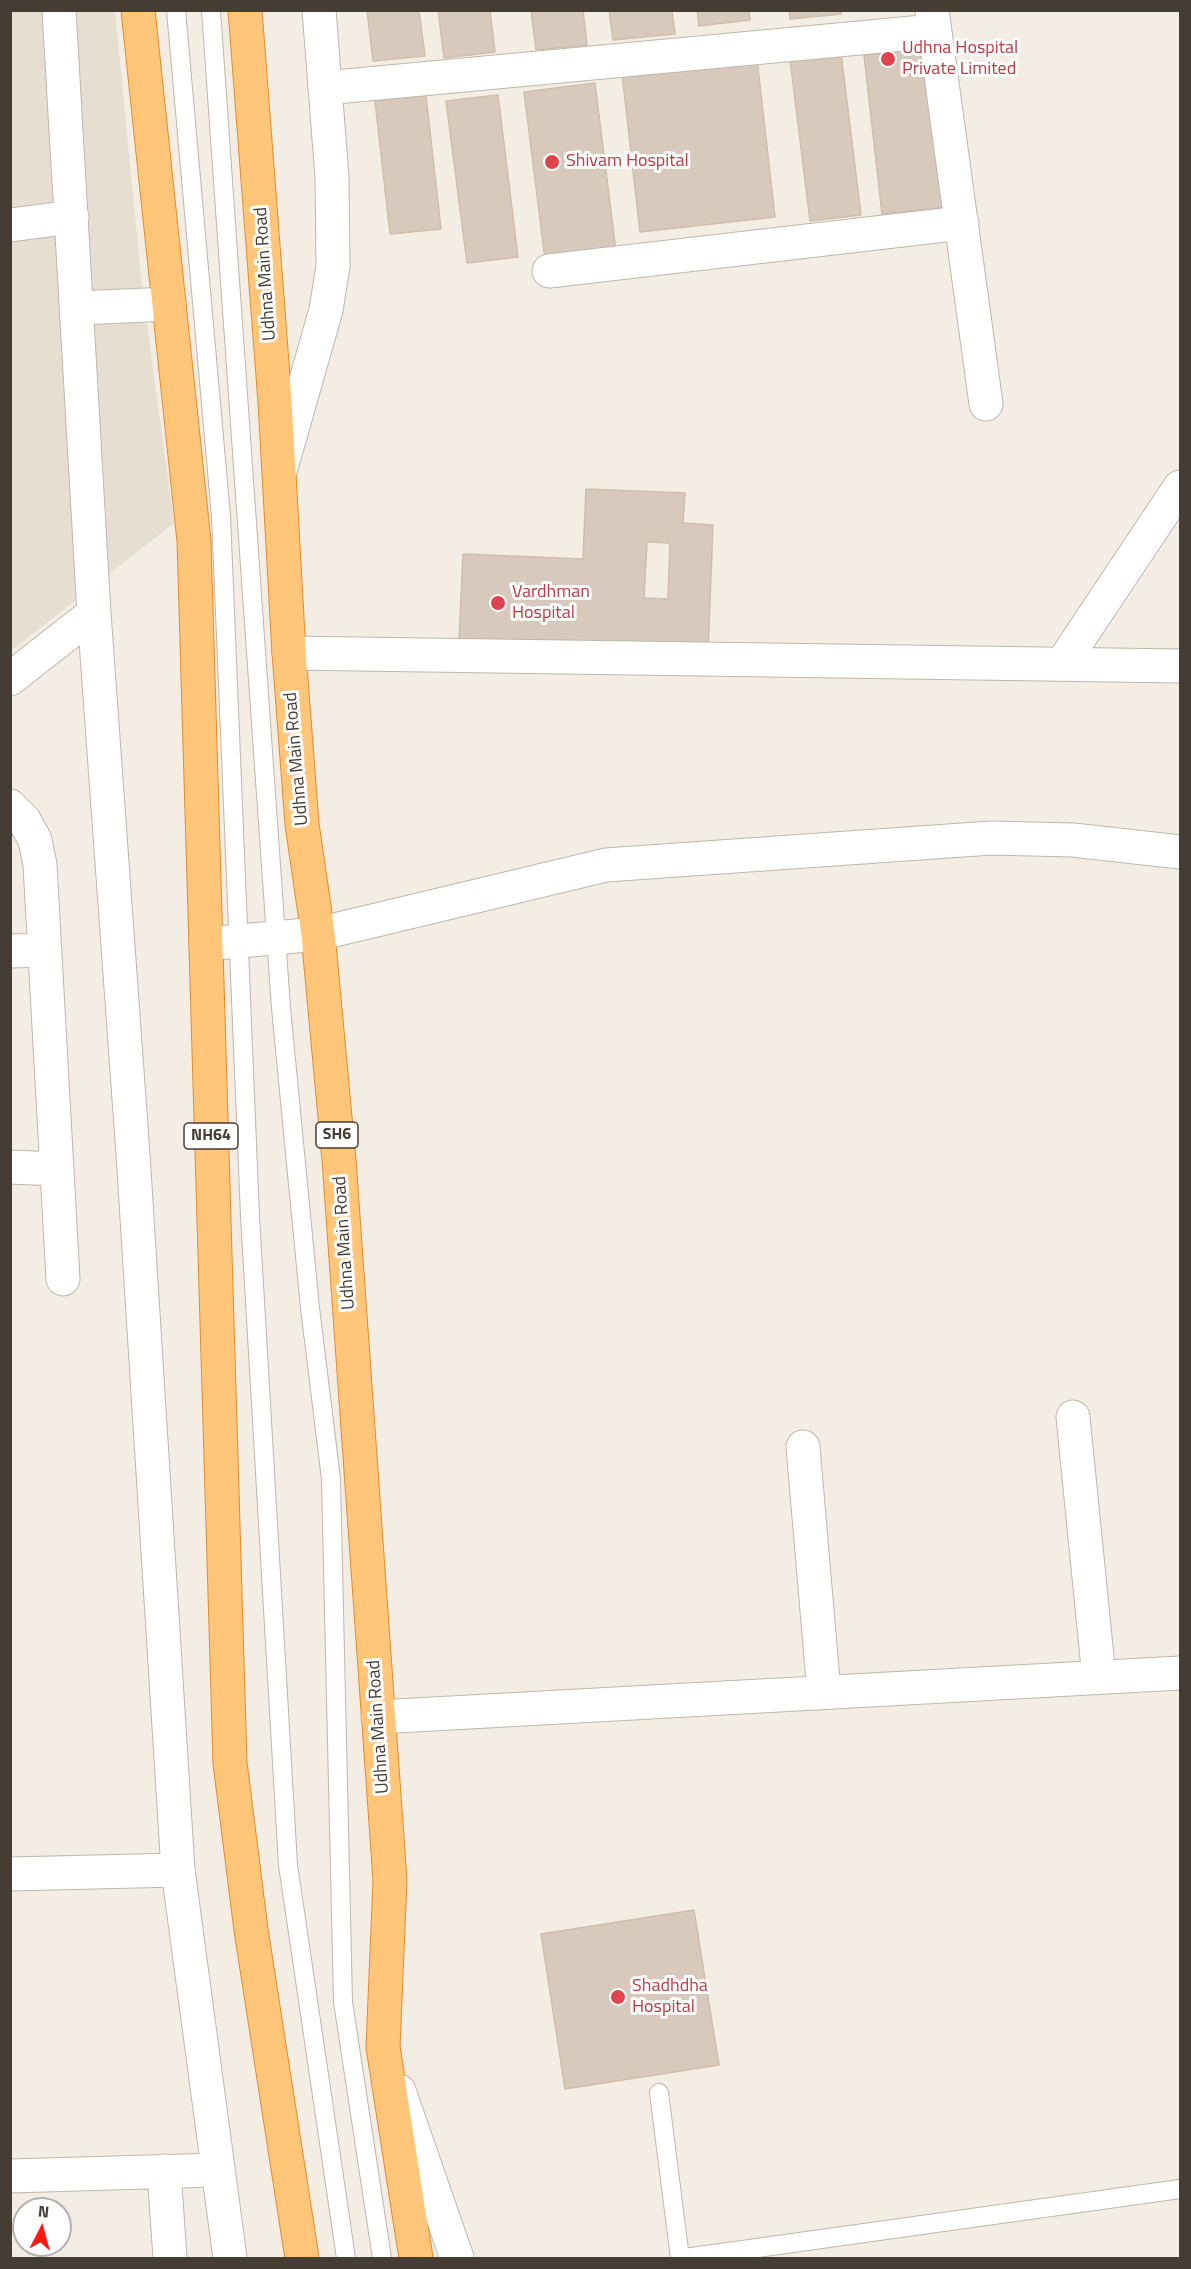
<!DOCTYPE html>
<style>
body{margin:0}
#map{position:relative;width:1191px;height:2269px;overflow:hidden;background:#f3ede4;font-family:"Titillium Web",sans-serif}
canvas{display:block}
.frame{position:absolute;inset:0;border:12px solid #453c34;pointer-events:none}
.north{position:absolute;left:12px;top:2197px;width:60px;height:60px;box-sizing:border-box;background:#fff;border:2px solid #b5b1ae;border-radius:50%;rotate:6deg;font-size:16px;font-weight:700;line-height:24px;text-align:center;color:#453c34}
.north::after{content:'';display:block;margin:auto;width:21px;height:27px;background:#ff180f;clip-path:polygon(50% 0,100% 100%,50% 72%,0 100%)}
</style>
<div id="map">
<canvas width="1191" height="2269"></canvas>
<div class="frame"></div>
<div class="north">N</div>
</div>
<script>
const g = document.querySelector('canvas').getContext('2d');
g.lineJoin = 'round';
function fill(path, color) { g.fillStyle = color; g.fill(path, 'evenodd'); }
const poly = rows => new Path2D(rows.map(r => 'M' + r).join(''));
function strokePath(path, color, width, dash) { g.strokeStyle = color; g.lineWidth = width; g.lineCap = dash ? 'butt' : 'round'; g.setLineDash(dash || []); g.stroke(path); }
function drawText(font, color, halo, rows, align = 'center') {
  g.font = font + ' "Titillium Web",sans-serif'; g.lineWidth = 6; g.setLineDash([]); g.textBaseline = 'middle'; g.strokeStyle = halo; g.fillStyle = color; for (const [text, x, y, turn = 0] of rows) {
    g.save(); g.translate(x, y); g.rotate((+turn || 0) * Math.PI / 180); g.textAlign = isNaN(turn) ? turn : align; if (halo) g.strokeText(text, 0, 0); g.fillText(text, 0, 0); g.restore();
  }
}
fill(poly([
 [11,11,115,11,142,287,174,523,11,651]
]), '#e7ded2');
const building = poly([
 [367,10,419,10,425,56,373,61,367,10],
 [438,10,490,10,495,52,444,58,438,10],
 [531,10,583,10,587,45,536,50,531,10],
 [609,10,672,10,675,34,613,40,609,10],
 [697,10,749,10,750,20,699,26,697,10],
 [789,10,841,10,841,14,790,19,789,10],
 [928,48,946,207,882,214,864,55,928,48],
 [841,53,861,215,810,221,790,59,841,53],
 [757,59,775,217,640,232,622,74,757,59],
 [595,83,616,251,545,259,524,92,595,83],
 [426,95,441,229,390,234,375,101,426,95],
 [498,95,518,257,467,263,446,101,498,95],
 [586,489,685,493,683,523,713,525,708,652,459,641,463,554,583,559,586,489],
 [647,542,670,543,668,599,644,598,647,542],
 [694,1910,719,2065,565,2089,541,1934,694,1910]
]);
fill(building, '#d7cabc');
strokePath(building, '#cfbeac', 1.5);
const service = poly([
 [176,10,221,516,250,1216,288,1865,346,2258],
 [211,10,281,1008,310,1308,331,1479,343,2002,382,2258],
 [659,2093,680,2258],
 [685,2258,1180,2189]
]);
const minor = poly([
 [932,10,986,404],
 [325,88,934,31],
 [10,225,72,217],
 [549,271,962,223],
 [289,653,1180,666],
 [1062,664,1180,487],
 [10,806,24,820,35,840,40,865,63,1279],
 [206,944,318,934,606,865,991,838,1073,840,1180,852],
 [10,951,45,950],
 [10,1167,57,1169],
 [1073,1417,1099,1677],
 [803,1447,824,1692],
 [378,1717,1180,1673],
 [10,1874,178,1870],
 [164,2171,170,2258],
 [10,2176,217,2170]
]);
const tertiary = poly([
 [59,10,94,613,133,1154,178,1870,230,2258],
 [78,308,169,304],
 [281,468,326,310,333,266,332,177,319,10],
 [10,679,94,613],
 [399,2091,457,2258]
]);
const trunk = poly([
 [138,10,194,541,230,1763,251,1930,302,2258],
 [245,10,275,402,289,653,302,824,318,934,339,1160,390,1880,383,2047,416,2258]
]);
strokePath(service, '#c1b6aa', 20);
strokePath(minor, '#c1b6aa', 35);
strokePath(tertiary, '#c1b6aa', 35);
strokePath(trunk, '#e18b30', 35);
strokePath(service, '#fff', 18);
strokePath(minor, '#fff', 33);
strokePath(tertiary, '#fff', 33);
strokePath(trunk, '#ffc67a', 33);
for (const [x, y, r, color] of [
 [888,59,8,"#e0444e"],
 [552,162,8,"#e0444e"],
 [498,603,8,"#e0444e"],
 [618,1997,8,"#e0444e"]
]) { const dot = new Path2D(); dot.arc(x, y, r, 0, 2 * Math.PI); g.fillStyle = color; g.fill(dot); strokePath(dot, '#fff', 2); }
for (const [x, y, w] of [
 [337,1135,42],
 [211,1136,54]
]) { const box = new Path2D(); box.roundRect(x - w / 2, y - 13, w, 26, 4.5); g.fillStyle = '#fff'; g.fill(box); strokePath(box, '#453c34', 1.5); }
drawText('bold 16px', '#453c34', null, [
 ["SH6",337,1135],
 ["NH64",211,1136]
]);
drawText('18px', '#be3a42', '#fff', [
 ["Udhna Hospital",902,49],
 ["Private Limited",902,70],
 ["Shivam Hospital",566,162],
 ["Vardhman",512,593],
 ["Hospital",512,614],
 ["Shadhdha",632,1987],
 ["Hospital",632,2008]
], 'left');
drawText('18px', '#453c34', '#fff', [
 ["Udhna Main Road",266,274,-94],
 ["Udhna Main Road",297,759,-95],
 ["Udhna Main Road",345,1243,-94],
 ["Udhna Main Road",379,1727,-94]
]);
</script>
